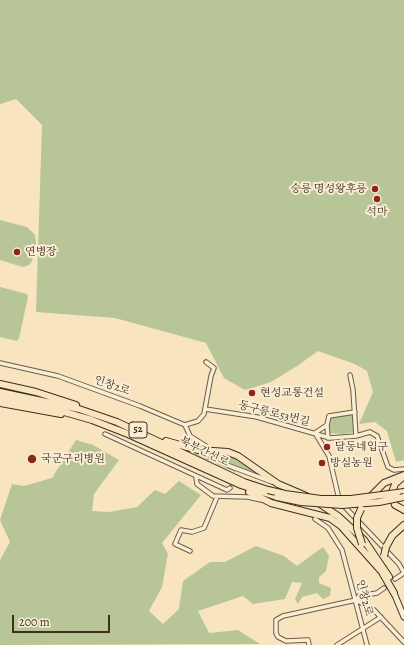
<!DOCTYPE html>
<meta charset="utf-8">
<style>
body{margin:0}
#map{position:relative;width:404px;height:645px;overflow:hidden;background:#f8e4bf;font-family:Alegreya,serif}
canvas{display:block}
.scale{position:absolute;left:12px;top:615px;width:98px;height:18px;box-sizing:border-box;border:2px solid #3d2f1e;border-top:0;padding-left:5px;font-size:12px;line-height:14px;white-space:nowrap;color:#3d2f1e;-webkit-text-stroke:3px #faedd5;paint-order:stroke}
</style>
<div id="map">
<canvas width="404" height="645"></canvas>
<div class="scale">200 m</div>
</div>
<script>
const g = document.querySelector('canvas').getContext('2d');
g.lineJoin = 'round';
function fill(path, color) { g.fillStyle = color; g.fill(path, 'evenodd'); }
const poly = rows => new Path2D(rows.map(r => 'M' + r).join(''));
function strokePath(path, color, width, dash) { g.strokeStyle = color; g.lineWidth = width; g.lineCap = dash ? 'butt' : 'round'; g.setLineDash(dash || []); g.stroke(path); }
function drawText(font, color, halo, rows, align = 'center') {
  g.font = font + ' Alegreya,"Noto Serif KR",serif'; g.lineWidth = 4; g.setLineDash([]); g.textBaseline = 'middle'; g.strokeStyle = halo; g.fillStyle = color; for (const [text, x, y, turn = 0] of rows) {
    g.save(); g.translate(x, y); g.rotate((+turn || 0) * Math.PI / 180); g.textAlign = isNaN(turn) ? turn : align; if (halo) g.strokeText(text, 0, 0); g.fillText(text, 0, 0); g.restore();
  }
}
fill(poly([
 [0,0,404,0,404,460,396,462,387,431,375,422,359,424,373,392,367,371,355,364,318,351,297,366,271,382,245,390,224,378,206,343,115,318,36,312,42,125,16,99,0,104],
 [0,220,27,227,35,235,36,243,32,261,29,265,23,267,0,260],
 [0,287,27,294,28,297,19,338,17,341,0,337],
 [354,414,355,432,343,434,328,433,330,418],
 [76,440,93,445,119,460,94,494,92,511,109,512,137,507,155,490,165,494,179,481,201,495,162,543,168,554,162,587,149,611,163,624,179,609,183,581,210,562,225,562,256,546,284,556,297,566,323,547,329,556,326,571,319,577,319,583,331,588,330,596,323,599,317,593,302,597,298,604,295,599,302,583,292,582,285,599,253,604,243,596,198,611,209,633,238,630,260,644,0,645,0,560,10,542,0,520,12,484,24,486,52,478],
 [192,451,211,453,217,460,236,470,235,472,199,457,191,452],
 [217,454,236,457,262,478,228,463]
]), '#b7c597');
strokePath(poly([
 [230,488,236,474]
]), '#d3c09f', 3.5, [3.5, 2]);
const street = poly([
 [0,363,58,376,140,406,185,425,190,436,206,446],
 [350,375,353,390,356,436,370,432,377,436,388,467,394,470,404,469],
 [205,409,257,417,330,438,356,436],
 [185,425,198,421,204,414,211,376,214,368,206,362],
 [327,425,328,438],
 [105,434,227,490,230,488],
 [216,457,227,465,272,482],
 [196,477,197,484,213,496,248,497,261,500],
 [339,499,329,456,315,433,327,425,329,416,355,412],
 [342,504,399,564,404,573],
 [315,519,328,528,342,550,367,645],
 [190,551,175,544,181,530,192,532,204,528,217,497],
 [395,579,404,573],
 [356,600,359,596,377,593,384,588],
 [309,645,308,640,286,641,278,637,276,633,276,620,283,616,356,600,374,610,404,642],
 [337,645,381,617]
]);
const secondary = poly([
 [394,593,404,617]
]);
const highway = poly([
 [0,384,36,392,76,405],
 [0,392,79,409,117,422,244,482,268,490],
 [0,397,40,405,92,420,128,434,241,485,277,497],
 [0,403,61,414],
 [166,441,198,450,228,452,238,456,278,484,306,496],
 [404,476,395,484,391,495,395,505,404,510],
 [249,492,271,503,330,518,341,526,383,573],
 [397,493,404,492],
 [367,500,384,483,404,475],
 [317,502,338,516,364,540,389,577],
 [386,547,392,536,404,525],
 [383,574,394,593]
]);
strokePath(street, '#6c5c46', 5.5);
strokePath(secondary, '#3d2f1e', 7);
strokePath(highway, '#3d2f1e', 8);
strokePath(street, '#faedd5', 3.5);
strokePath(secondary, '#faedd5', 5);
strokePath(highway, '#f8e4bf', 6);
const highwayBridge = poly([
 [268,490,285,494,321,499,351,499,397,493],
 [277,497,301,502,342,505,379,502,404,497],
 [361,509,357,518,357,528,362,544],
 [384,556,386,547]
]);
strokePath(highwayBridge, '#3d2f1e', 8, []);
strokePath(highwayBridge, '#f8e4bf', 6);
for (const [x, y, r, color] of [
 [375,189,4,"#8f2418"],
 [377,199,4,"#8f2418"],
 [17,252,4,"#8f2418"],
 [252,393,4,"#8f2418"],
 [327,447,4,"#8f2418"],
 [32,459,5,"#8f2418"],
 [322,463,4,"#8f2418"]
]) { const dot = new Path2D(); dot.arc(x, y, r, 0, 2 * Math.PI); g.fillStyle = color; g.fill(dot); strokePath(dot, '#faedd5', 1.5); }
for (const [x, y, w] of [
 [138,430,18]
]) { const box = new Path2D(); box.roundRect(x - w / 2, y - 8, w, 16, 3); g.fillStyle = '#faedd5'; g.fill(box); strokePath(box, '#3d2f1e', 1); }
drawText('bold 10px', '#3d2f1e', null, [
 ["52",138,430]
]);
drawText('11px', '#3d2f1e', '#faedd5', [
 ["숭릉 명성왕후릉",367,189,"right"],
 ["석마",377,212,"center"],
 ["연병장",25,252],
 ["현성교통건설",260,393],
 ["달동네입구",335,447],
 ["국군구리병원",41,459],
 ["방실농원",330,463]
], 'left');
drawText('11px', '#3d2f1e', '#faedd5', [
 ["인창2로",112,386,19],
 ["동구릉로53번길",274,414,14],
 ["북부간선로",204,452,26],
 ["인창2로",364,598,75]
]);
</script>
